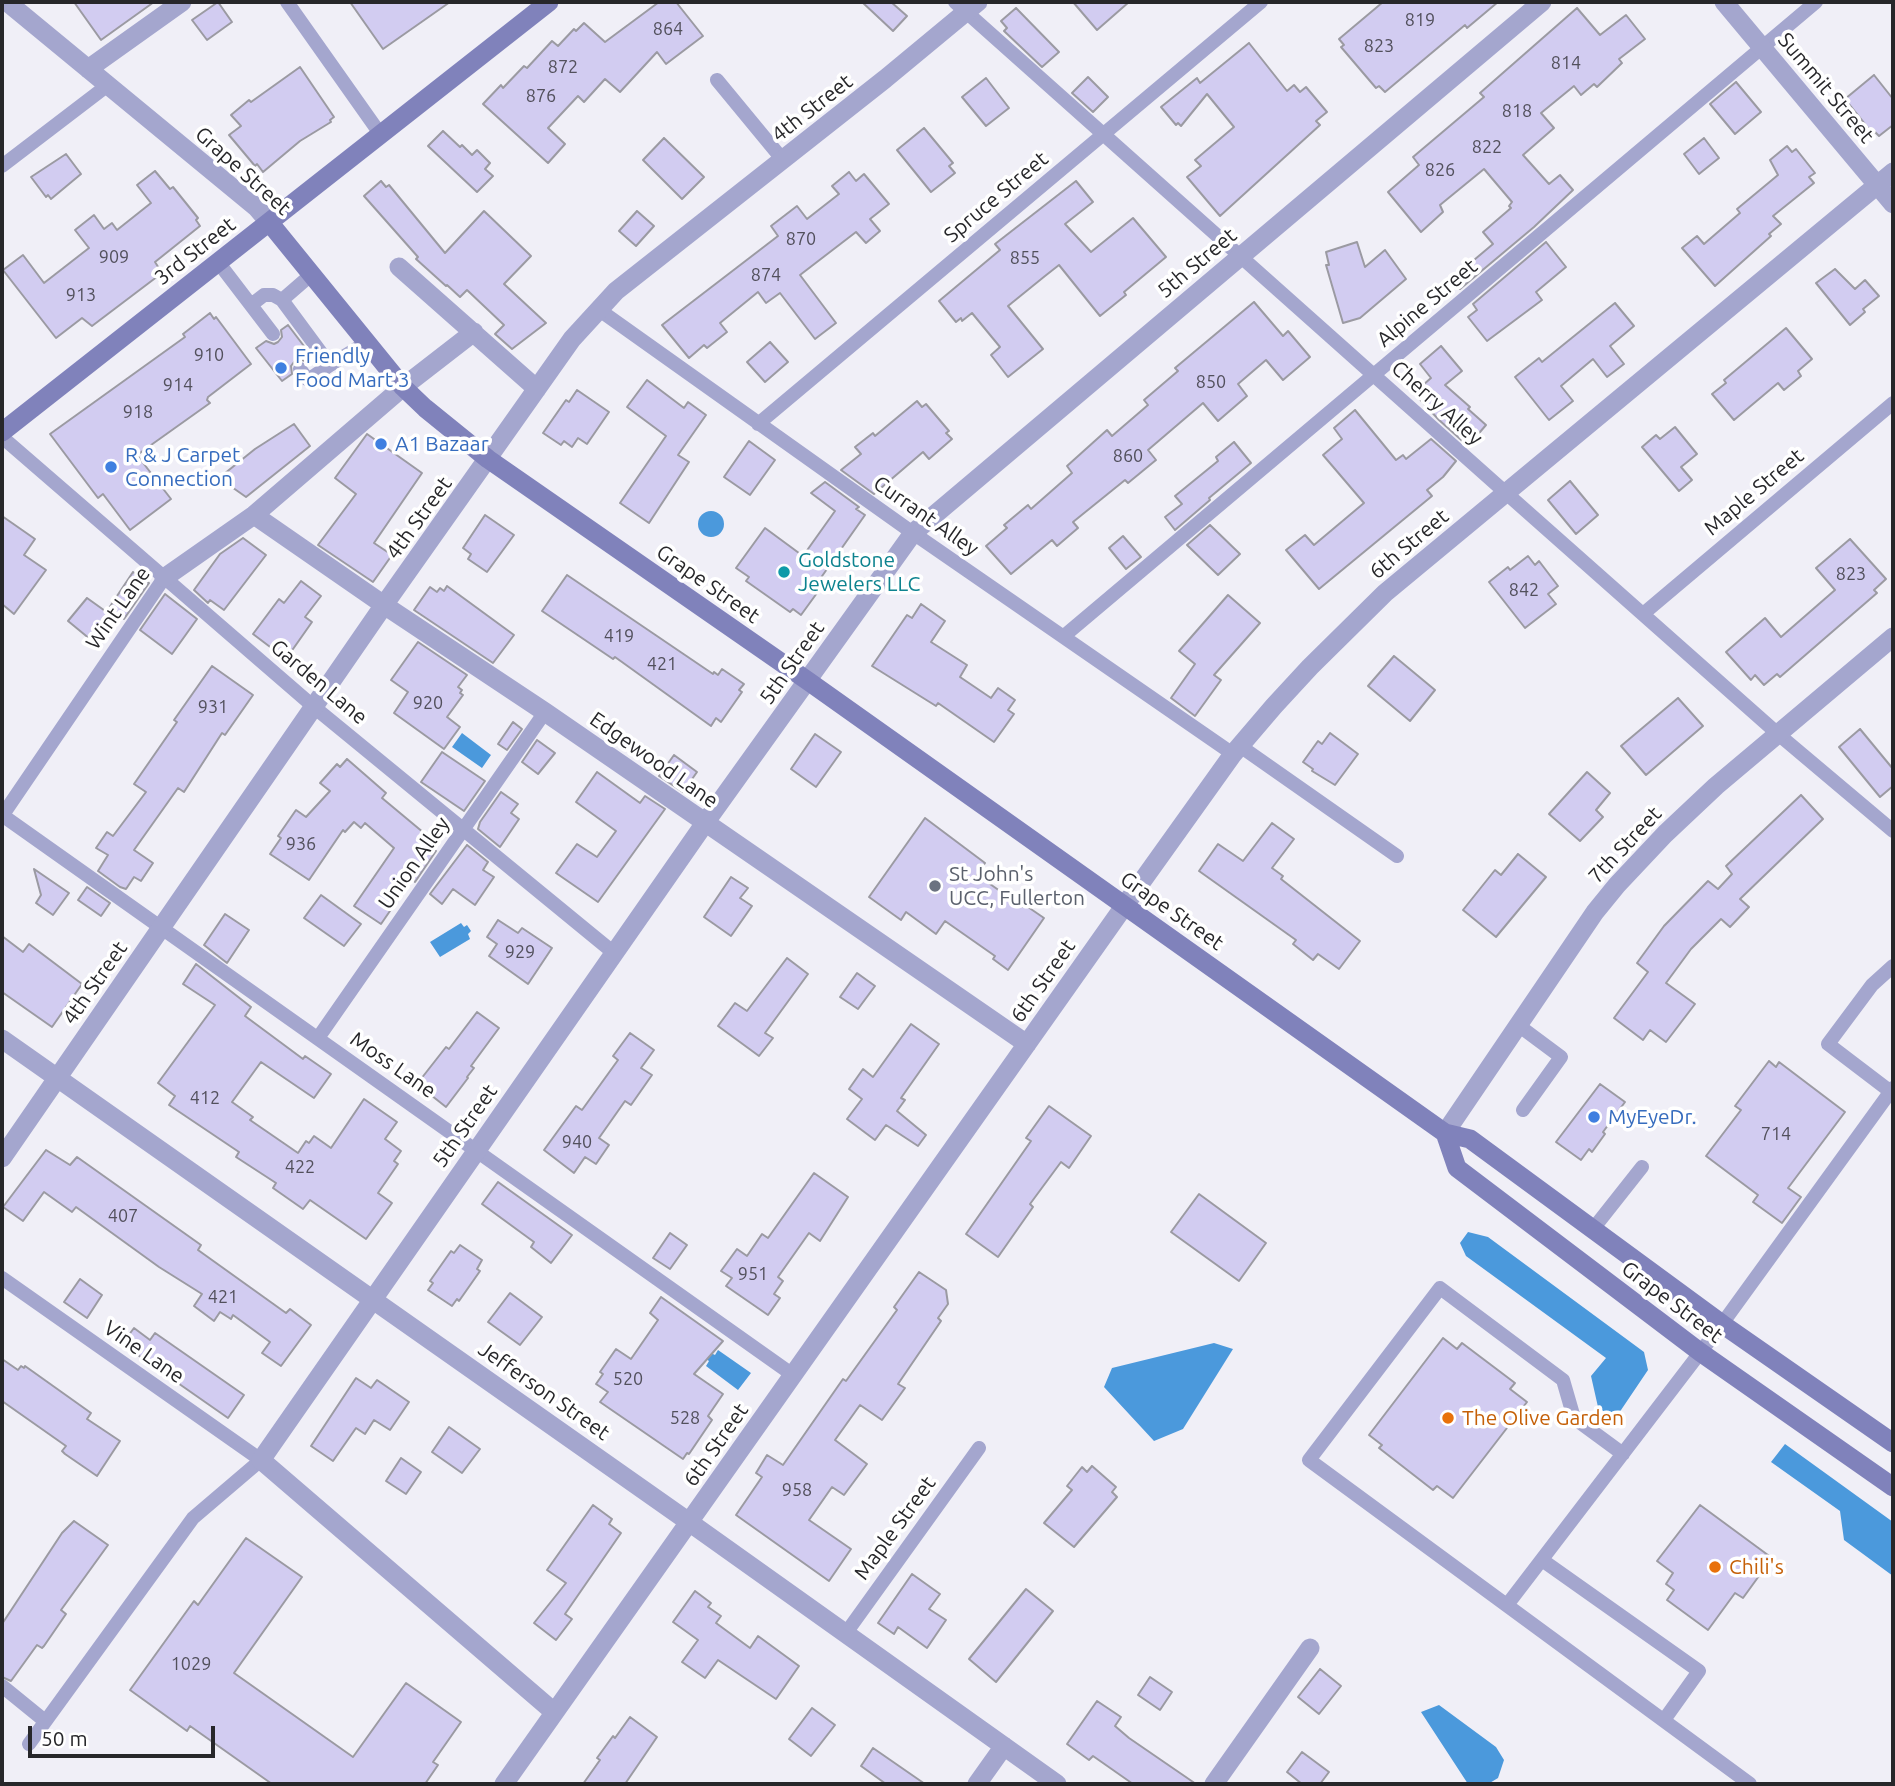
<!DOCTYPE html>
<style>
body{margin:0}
#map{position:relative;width:1895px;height:1786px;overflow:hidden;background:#f0eff7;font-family:Ubuntu,sans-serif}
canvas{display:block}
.frame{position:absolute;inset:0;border:4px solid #27272a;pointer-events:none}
.scale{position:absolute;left:28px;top:1726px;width:187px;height:32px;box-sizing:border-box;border:4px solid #27272a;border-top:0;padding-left:9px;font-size:21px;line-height:24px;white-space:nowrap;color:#27272a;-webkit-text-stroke:5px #fff;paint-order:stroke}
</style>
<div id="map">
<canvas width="1895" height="1786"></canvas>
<div class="frame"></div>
<div class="scale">50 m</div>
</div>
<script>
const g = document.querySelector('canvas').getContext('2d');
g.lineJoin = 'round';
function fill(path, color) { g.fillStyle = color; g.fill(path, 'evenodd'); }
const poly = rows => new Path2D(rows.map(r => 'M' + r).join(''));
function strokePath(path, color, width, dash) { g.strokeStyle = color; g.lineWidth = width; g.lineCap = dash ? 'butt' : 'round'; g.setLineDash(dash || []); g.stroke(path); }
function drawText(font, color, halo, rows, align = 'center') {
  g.font = font + ' Ubuntu,sans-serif'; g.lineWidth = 7; g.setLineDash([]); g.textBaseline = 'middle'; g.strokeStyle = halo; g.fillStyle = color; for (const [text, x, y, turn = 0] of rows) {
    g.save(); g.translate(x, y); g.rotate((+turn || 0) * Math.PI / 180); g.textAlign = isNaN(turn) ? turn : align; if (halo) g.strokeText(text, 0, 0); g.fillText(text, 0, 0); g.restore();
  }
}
fill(poly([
 '698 524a13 13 0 1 1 26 0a13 13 0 1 1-26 0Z',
 [462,733,491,755,482,768,452,747],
 [461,923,464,927,467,925,471,931,468,934,470,939,440,957,430,942],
 [1468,1232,1488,1237,1644,1352,1648,1370,1619,1413,1611,1417,1598,1407,1591,1376,1606,1358,1466,1256,1460,1243],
 [1214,1343,1233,1349,1183,1429,1154,1441,1104,1387,1112,1368],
 [718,1350,751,1373,738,1390,706,1366,709,1361,706,1359,711,1353,715,1355],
 [1785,1444,1893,1522,1893,1576,1844,1540,1840,1511,1771,1462],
 [1439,1705,1496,1747,1504,1760,1498,1778,1488,1784,1468,1784,1421,1712]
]), '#4b99dc');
const building = poly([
 [74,2,154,2,101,40,74,2],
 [218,2,232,22,207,40,192,20,218,2],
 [350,2,450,2,383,49,350,2],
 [659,2,676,2,703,36,666,64,657,52,620,92,605,79,584,102,578,96,548,128,565,144,548,163,483,104,501,85,503,88,524,66,527,68,552,41,558,46,574,29,576,31,584,23,605,42,659,2],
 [862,2,891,2,907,16,893,31,862,2],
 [1073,2,1129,2,1097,30,1073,2],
 [1383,2,1498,2,1467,28,1465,25,1385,92,1379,86,1376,88,1341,47,1344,45,1339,39,1383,2],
 [1016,8,1059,52,1042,67,1004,31,1007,28,1001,21,1016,8],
 [1577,8,1600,35,1626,15,1645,39,1619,59,1622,63,1597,87,1594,84,1581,95,1574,86,1541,113,1554,128,1523,155,1549,184,1560,175,1573,190,1534,227,1460,289,1455,283,1455,276,1493,244,1483,232,1511,208,1509,206,1512,202,1484,169,1440,205,1443,212,1421,232,1388,192,1419,165,1413,157,1484,97,1480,93,1577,8],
 [1249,43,1287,91,1294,85,1300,92,1306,87,1327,112,1316,121,1320,125,1220,216,1187,177,1201,166,1195,160,1234,127,1207,94,1181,126,1178,123,1176,125,1161,107,1197,78,1200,83,1249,43],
 [300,67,334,117,330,120,331,122,300,141,263,172,257,164,255,166,229,135,241,126,231,115,249,100,251,102,300,67],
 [1874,75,1893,99,1893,125,1879,136,1875,132,1873,134,1845,99,1874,75],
 [1088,77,1108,97,1093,112,1072,93,1088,77],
 [986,78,1009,108,986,126,962,97,986,78],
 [1736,82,1761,112,1735,134,1710,104,1736,82],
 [924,128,953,163,949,166,955,173,931,192,897,150,924,128],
 [443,131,460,147,462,145,472,155,477,150,490,163,485,169,493,176,477,192,428,146,443,131],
 [664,138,704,177,682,199,643,160,664,138],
 [1704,138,1719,158,1699,174,1684,154,1704,138],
 [1787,146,1792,152,1796,149,1815,173,1809,177,1814,183,1773,216,1781,224,1769,234,1771,236,1715,286,1682,248,1697,236,1704,244,1740,213,1737,209,1778,175,1770,160,1787,146],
 [66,154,81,174,51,199,48,195,46,197,31,177,66,154],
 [155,171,170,189,173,187,198,218,196,220,200,226,155,262,162,273,92,326,82,318,56,338,3,270,23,255,44,283,89,248,75,230,94,215,104,229,112,223,117,230,151,203,137,185,155,171],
 [849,172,856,181,864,174,889,204,870,219,880,231,866,243,856,232,800,275,836,323,815,339,780,293,766,303,758,292,720,323,727,332,707,348,704,345,689,358,662,325,778,236,771,226,797,206,807,219,839,194,832,186,849,172],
 [381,181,386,187,389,185,445,253,484,211,531,256,504,284,546,323,512,349,495,334,504,325,467,290,460,297,447,285,446,286,416,259,418,257,364,196,381,181],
 [1076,181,1093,202,1065,224,1091,252,1133,218,1166,257,1124,292,1126,295,1100,316,1059,265,1045,276,1008,306,1043,349,1008,377,991,355,1000,347,972,313,962,321,961,318,956,322,939,301,1000,250,995,244,1076,181],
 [637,211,654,226,636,246,619,231,637,211],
 [1357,242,1365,267,1385,250,1406,279,1360,318,1343,323,1326,265,1329,265,1326,252,1357,242],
 [1546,242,1566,267,1536,292,1542,300,1487,341,1468,317,1477,310,1473,304,1546,242],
 [1835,269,1855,289,1865,280,1879,296,1863,309,1865,312,1850,325,1816,283,1835,269],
 [1254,302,1283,336,1288,331,1310,357,1283,380,1266,360,1238,384,1247,396,1218,421,1203,403,1148,450,1156,460,1128,483,1125,480,1073,522,1078,528,1057,546,1052,540,1011,574,986,546,1007,528,1004,525,1028,505,1031,509,1072,473,1067,466,1107,430,1112,436,1148,405,1144,400,1178,371,1175,368,1254,302],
 [1615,303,1634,326,1610,346,1624,364,1607,377,1593,359,1561,386,1573,401,1549,420,1515,377,1539,358,1542,362,1615,303],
 [210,313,214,319,216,317,251,364,208,397,207,400,210,403,137,455,171,499,130,530,103,494,98,498,50,434,185,337,183,334,210,313],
 [288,325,313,358,307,362,300,359,294,362,291,366,292,374,282,381,256,348,266,341,274,344,278,342,282,337,281,330,288,325],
 [1786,328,1812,359,1798,371,1801,376,1784,390,1778,383,1734,420,1712,394,1726,383,1724,380,1786,328],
 [770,342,788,362,765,382,747,362,770,342],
 [1441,346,1462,371,1445,385,1470,407,1468,409,1486,425,1468,446,1439,420,1414,393,1431,378,1420,364,1441,346],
 [647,380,684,408,688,402,706,415,678,455,689,462,649,523,620,503,666,436,627,407,647,380],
 [577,390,609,412,587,444,578,438,572,447,564,441,561,445,543,433,566,400,569,402,577,390],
 [917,401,922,407,926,404,949,431,946,433,952,439,929,459,923,452,874,494,841,470,861,454,855,447,873,433,875,436,917,401],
 [1355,410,1396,460,1403,455,1406,459,1431,439,1456,461,1443,477,1427,490,1432,496,1319,589,1286,550,1305,535,1314,545,1364,503,1323,455,1342,439,1334,428,1355,410],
 [294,424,310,446,246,497,219,478,255,449,294,424],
 [1675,427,1697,454,1681,467,1692,480,1679,491,1642,447,1656,435,1660,439,1675,427],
 [367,434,422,473,374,543,392,555,373,582,318,545,356,494,335,478,367,434],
 [749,441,775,460,750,495,724,477,749,441],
 [1234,442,1251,463,1209,498,1210,500,1175,530,1165,517,1182,504,1175,496,1218,461,1216,457,1234,442],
 [1570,481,1598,515,1576,534,1548,500,1570,481],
 [825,482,859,507,856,509,865,515,820,579,825,582,801,615,793,609,790,612,746,581,749,577,736,568,765,528,803,556,835,511,811,493,825,482],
 [485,515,514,535,487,572,468,559,471,554,463,548,485,515],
 [2,516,35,539,24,555,46,570,14,614,2,604,2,516],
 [1210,525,1240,554,1218,575,1187,545,1210,525],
 [1123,536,1141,557,1126,569,1109,548,1123,536],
 [243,538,266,555,224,610,210,600,208,603,194,590,220,554,243,538],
 [1850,539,1886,579,1874,590,1877,593,1780,677,1777,674,1764,685,1755,675,1751,680,1726,652,1765,618,1781,637,1835,590,1816,568,1850,539],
 [1528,556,1535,565,1539,561,1558,586,1548,594,1556,604,1525,628,1489,582,1508,567,1510,570,1528,556],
 [133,572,149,583,124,619,109,608,133,572],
 [567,575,713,674,714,672,718,675,722,669,744,684,739,690,742,692,721,722,716,718,711,726,615,657,613,659,542,611,567,575],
 [301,581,321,596,305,617,312,622,286,659,253,634,279,599,284,603,301,581],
 [447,586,514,635,493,663,414,610,430,587,437,592,440,588,444,591,447,586],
 [165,594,197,619,172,654,140,630,165,594],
 [1228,595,1260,623,1214,675,1221,680,1195,716,1171,698,1195,664,1179,651,1228,595],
 [87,598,115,618,96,644,68,621,87,598],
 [921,604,945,621,931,642,967,665,960,677,991,698,998,688,1015,700,1008,710,1014,714,994,742,938,703,936,706,872,666,907,615,912,618,921,604],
 [418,642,467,675,458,687,462,690,460,693,463,695,447,717,460,727,444,749,394,713,408,692,391,680,418,642],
 [1394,656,1435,690,1410,721,1368,686,1394,656],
 [212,666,253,695,225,735,222,733,184,792,178,788,134,850,153,863,141,881,134,877,126,889,120,887,98,871,108,855,96,848,107,832,113,836,146,792,134,784,177,722,174,720,212,666],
 [1678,698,1703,726,1646,775,1621,746,1678,698],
 [513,722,522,729,507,750,498,744,513,722],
 [1860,729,1893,769,1893,786,1880,797,1839,747,1860,729],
 [1330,733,1358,754,1335,785,1312,771,1313,769,1303,762,1318,741,1322,744,1330,733],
 [815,734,841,752,816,787,791,769,815,734],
 [537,740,555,753,538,774,522,762,537,740],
 [442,752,485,781,464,811,421,782,442,752],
 [674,755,697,772,683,792,659,776,674,755],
 [347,759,386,793,382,798,424,833,421,838,436,851,415,882,412,879,381,924,354,906,394,848,365,823,361,828,354,822,345,832,343,830,309,880,270,854,281,838,278,836,296,810,306,817,330,791,320,783,337,764,340,767,347,759],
 [597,772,640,803,645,796,665,809,598,902,556,873,577,844,597,857,616,831,576,802,597,772],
 [1587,772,1610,793,1596,810,1603,817,1580,841,1549,814,1587,772],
 [501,792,518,804,511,813,519,819,500,847,478,829,480,822,501,792],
 [1801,795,1823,819,1740,899,1749,907,1730,927,1721,919,1691,949,1666,983,1695,1004,1666,1042,1650,1030,1643,1040,1614,1018,1648,972,1637,963,1664,926,1708,881,1718,889,1732,874,1726,866,1801,795],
 [925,818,985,863,977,875,1023,907,1025,905,1044,918,1008,970,993,959,995,956,945,921,936,934,906,912,901,920,869,897,925,818],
 [1272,823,1294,839,1272,868,1283,876,1281,879,1360,941,1339,969,1318,954,1313,960,1293,944,1296,940,1199,871,1218,844,1243,861,1272,823],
 [467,845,488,862,483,870,494,877,475,905,453,889,442,904,430,894,467,845],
 [1518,854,1546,877,1496,937,1463,910,1495,870,1501,875,1518,854],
 [34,869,69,893,53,915,36,903,41,895,34,869],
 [731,877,748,888,740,898,752,906,731,936,704,917,731,877],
 [87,887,110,903,101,916,78,900,87,887],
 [321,895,361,924,344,946,304,918,321,895],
 [225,914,249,930,227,963,204,945,225,914],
 [498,920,518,933,522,928,552,948,528,984,489,956,497,944,487,937,498,920],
 [2,936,23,952,29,944,82,984,52,1027,2,992,2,936],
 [787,958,808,974,765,1033,773,1038,759,1056,718,1026,735,1003,747,1011,787,958],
 [196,964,251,1007,245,1016,303,1059,305,1056,331,1074,314,1098,261,1062,232,1102,253,1117,250,1120,298,1153,306,1141,309,1143,314,1136,331,1148,364,1099,397,1122,385,1139,401,1151,394,1161,398,1164,378,1193,392,1203,366,1239,310,1200,303,1209,273,1188,276,1183,236,1157,239,1152,169,1105,175,1096,158,1083,215,1005,183,984,196,964],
 [857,973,875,986,858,1009,840,997,857,973],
 [477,1012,499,1028,471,1066,474,1068,467,1077,468,1078,446,1107,417,1084,446,1047,449,1049,477,1012],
 [911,1024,939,1044,901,1098,905,1100,897,1111,926,1135,918,1146,886,1125,875,1140,847,1119,862,1099,849,1089,863,1069,873,1077,911,1024],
 [630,1033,654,1050,641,1068,652,1075,631,1105,625,1101,599,1138,609,1145,596,1164,585,1157,574,1173,544,1150,576,1106,582,1110,618,1060,613,1056,630,1033],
 [1769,1061,1776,1067,1779,1062,1845,1112,1788,1188,1801,1197,1782,1223,1753,1202,1758,1195,1706,1156,1741,1110,1735,1106,1769,1061],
 [1600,1084,1625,1102,1603,1132,1605,1134,1592,1152,1589,1149,1581,1160,1556,1142,1600,1084],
 [1049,1106,1091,1136,1069,1168,1061,1162,1030,1204,1033,1207,998,1257,966,1234,1031,1141,1026,1138,1049,1106],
 [46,1150,70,1165,77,1157,201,1245,198,1250,286,1313,290,1309,311,1325,281,1366,262,1353,270,1342,233,1315,231,1319,220,1312,214,1321,194,1306,202,1294,159,1267,76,1207,72,1212,44,1192,23,1221,3,1207,46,1150],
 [814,1173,848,1197,820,1241,809,1233,778,1277,783,1281,774,1294,780,1298,768,1315,726,1286,732,1278,721,1271,737,1249,747,1256,762,1234,768,1238,814,1173],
 [498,1182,572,1235,551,1263,531,1247,534,1242,482,1204,498,1182],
 [1199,1194,1266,1243,1239,1281,1171,1232,1199,1194],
 [670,1233,687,1245,670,1269,653,1258,670,1233],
 [460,1245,482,1260,477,1269,480,1271,459,1301,457,1299,452,1306,428,1290,433,1283,430,1281,451,1251,454,1253,460,1245],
 [919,1272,946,1290,948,1304,938,1318,941,1321,898,1384,905,1388,882,1420,860,1405,835,1440,867,1464,844,1495,832,1487,809,1520,851,1549,829,1581,736,1515,762,1477,756,1473,767,1455,783,1465,843,1379,846,1381,897,1310,894,1307,919,1272],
 [80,1279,102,1295,87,1318,64,1302,80,1279],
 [510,1293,542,1317,520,1345,488,1322,510,1293],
 [661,1297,723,1341,694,1374,723,1394,708,1416,712,1420,689,1454,687,1453,683,1459,600,1402,608,1392,596,1384,603,1374,600,1372,616,1349,631,1359,658,1320,650,1313,661,1297],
 [134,1328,150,1340,155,1333,244,1395,228,1418,122,1344,134,1328],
 [1443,1338,1457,1349,1462,1343,1515,1383,1510,1389,1527,1402,1453,1498,1437,1486,1433,1490,1379,1448,1382,1445,1369,1435,1443,1338],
 [2,1359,18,1370,21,1366,24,1368,25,1366,91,1413,87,1419,120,1441,97,1476,65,1454,62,1451,66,1446,2,1401,2,1359],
 [356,1378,371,1388,377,1380,409,1402,390,1430,374,1420,365,1434,356,1428,333,1461,311,1446,356,1378],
 [449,1427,480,1449,462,1473,432,1452,449,1427],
 [401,1458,421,1472,406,1494,386,1481,401,1458],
 [1092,1466,1116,1487,1112,1492,1117,1497,1074,1547,1044,1523,1072,1490,1067,1486,1082,1467,1087,1472,1092,1466],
 [593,1505,612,1519,609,1524,621,1533,565,1614,572,1619,556,1640,534,1623,566,1583,547,1570,593,1505],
 [1700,1505,1772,1558,1743,1598,1735,1593,1708,1630,1667,1600,1674,1590,1666,1584,1673,1573,1657,1561,1700,1505],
 [74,1521,108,1545,61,1610,66,1614,44,1646,42,1648,37,1645,11,1681,2,1677,2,1624,62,1533,74,1521],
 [246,1538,302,1577,234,1673,353,1757,406,1683,461,1722,433,1762,438,1765,425,1784,272,1784,190,1726,187,1731,130,1690,194,1601,198,1605,246,1538],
 [912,1574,940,1594,929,1609,946,1620,927,1648,898,1627,894,1634,878,1623,912,1574],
 [1026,1589,1053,1611,996,1682,969,1659,1026,1589],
 [695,1591,711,1603,708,1607,721,1616,716,1623,750,1648,758,1636,799,1666,776,1699,718,1660,705,1678,682,1662,698,1640,673,1622,695,1591],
 [1320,1669,1341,1686,1319,1714,1298,1697,1320,1669],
 [1150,1677,1172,1692,1160,1710,1138,1695,1150,1677],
 [1097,1701,1121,1717,1115,1726,1129,1738,1196,1784,1133,1784,1093,1756,1089,1760,1067,1744,1097,1701],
 [812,1708,835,1725,811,1756,789,1739,812,1708],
 [630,1717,657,1737,625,1784,583,1784,600,1760,597,1758,613,1736,615,1738,630,1717],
 [873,1748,925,1784,886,1784,861,1766,873,1748],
 [1302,1752,1329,1772,1320,1784,1302,1784,1287,1772,1302,1752]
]);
fill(building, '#d2ccf1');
strokePath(building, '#9b9aa2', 2);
strokePath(poly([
 [287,2,381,135],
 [955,2,1506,493,1778,734,1893,831],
 [717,80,783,160],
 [2,166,108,85],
 [218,262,273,334],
 [312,274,282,300,330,365,366,343],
 [251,305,264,295,273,295,282,300],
 [598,309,913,533,1233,754],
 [300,369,308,380,330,365],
 [758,424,1261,2],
 [2,437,314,707,614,953],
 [1643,614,1893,403],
 [1064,636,1816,2],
 [1240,746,1397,856],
 [2,815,793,1375],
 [2,816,164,578],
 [1518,1025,1561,1057,1523,1110],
 [318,1038,545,712],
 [1891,1092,1828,1044,1872,985,1893,966],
 [1593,1229,1642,1167],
 [2,1278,261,1460,193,1518,29,1744],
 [1623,1454,1574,1418,1563,1380,1440,1288,1309,1460,1750,1784],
 [1542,1560,1699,1671,1664,1720],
 [1507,1605,1722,1324,1893,1088],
 [846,1633,979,1448],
 [2,1686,45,1721]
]), '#a4a6ce', 14);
strokePath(poly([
 [7,2,257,208,269,222],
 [1724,2,1893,204],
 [88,69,182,2],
 [399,267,537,389],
 [254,515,384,605,545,712,1027,1044],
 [164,578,254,515,403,387,474,332],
 [2,1039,689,1522,1057,1784],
 [1445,1133,1595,912,1617,885,1665,834,1716,786,1893,637],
 [2,1158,384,605,572,339,616,291,885,79,978,2],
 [554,1712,261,1460,705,823,913,533,1542,2],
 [504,1784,1125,905,1233,754,1274,706,1310,667,1385,593,1893,172],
 [977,1784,1004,1746],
 [1214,1784,1310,1648]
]), '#a4a6ce', 19);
strokePath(poly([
 [269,222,403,387,425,408,488,459,808,681,1445,1133,1470,1139,1722,1324,1893,1443],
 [2,432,549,2],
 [1445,1133,1457,1168,1700,1352,1893,1487]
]), '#8082bb', 19);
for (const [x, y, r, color] of [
 [281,368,7,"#3f7fe0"],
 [381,444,7,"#3f7fe0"],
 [111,467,7,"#3f7fe0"],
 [784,572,7,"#0f9aa8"],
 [935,886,7,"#6b7280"],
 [1594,1117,7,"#3f7fe0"],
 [1448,1418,7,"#e8710a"],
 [1715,1567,7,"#e8710a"]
]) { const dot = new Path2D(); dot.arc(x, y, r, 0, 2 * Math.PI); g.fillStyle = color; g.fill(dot); strokePath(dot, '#fff', 2.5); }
drawText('18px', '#52505c', null, [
 ["819",1420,20],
 ["864",668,29],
 ["823",1379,46],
 ["814",1566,63],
 ["872",563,67],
 ["876",541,96],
 ["818",1517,111],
 ["822",1487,147],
 ["826",1440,170],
 ["870",801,239],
 ["909",114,257],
 ["855",1025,258],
 ["874",766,275],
 ["913",81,295],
 ["910",209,355],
 ["850",1211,382],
 ["914",178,385],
 ["918",138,412],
 ["860",1128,456],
 ["823",1851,574],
 ["842",1524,590],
 ["419",619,636],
 ["421",662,664],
 ["920",428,703],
 ["931",213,707],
 ["936",301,844],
 ["929",520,952],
 ["412",205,1098],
 ["714",1776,1134],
 ["940",577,1142],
 ["422",300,1167],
 ["407",123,1216],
 ["951",753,1274],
 ["421",223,1297],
 ["520",628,1379],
 ["528",685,1418],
 ["958",797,1490],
 ["1029",191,1664]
]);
drawText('21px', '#27272a', '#fff', [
 ["Summit Street",1826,88,50],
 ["4th Street",812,108,-38],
 ["Grape Street",243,171,42],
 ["Spruce Street",996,197,-40],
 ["3rd Street",195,251,-38],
 ["5th Street",1197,263,-40],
 ["Alpine Street",1427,303,-40],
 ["Cherry Alley",1437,403,42],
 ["Maple Street",1754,492,-40],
 ["Currant Alley",926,516,35],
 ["4th Street",419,518,-54],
 ["6th Street",1409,544,-40],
 ["Grape Street",708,584,35],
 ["Wint Lane",118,608,-55],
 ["5th Street",792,663,-55],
 ["Garden Lane",319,682,40],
 ["Edgewood Lane",654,760,35],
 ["7th Street",1625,845,-47],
 ["Union Alley",414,863,-55],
 ["Grape Street",1172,911,35],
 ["6th Street",1043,981,-55],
 ["4th Street",95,983,-55],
 ["Moss Lane",393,1065,35],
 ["5th Street",465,1126,-55],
 ["Grape Street",1672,1302,37],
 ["Vine Lane",144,1352,35],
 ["Jefferson Street",544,1391,35],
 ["6th Street",716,1445,-55],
 ["Maple Street",895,1528,-54]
]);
drawText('21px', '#366cbe', '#fff', [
 ["Friendly",295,356],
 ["Food Mart 3",295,380],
 ["A1 Bazaar",395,444],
 ["R & J Carpet",125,455],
 ["Connection",125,479],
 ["MyEyeDr.",1608,1117]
], 'left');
drawText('21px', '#0d838f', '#fff', [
 ["Goldstone",798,560],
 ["Jewelers LLC",798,584]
], 'left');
drawText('21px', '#5b616d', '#fff', [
 ["St John's",949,874],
 ["UCC, Fullerton",949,898]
], 'left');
drawText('21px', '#c56008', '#fff', [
 ["The Olive Garden",1462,1418],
 ["Chili's",1729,1567]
], 'left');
</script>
